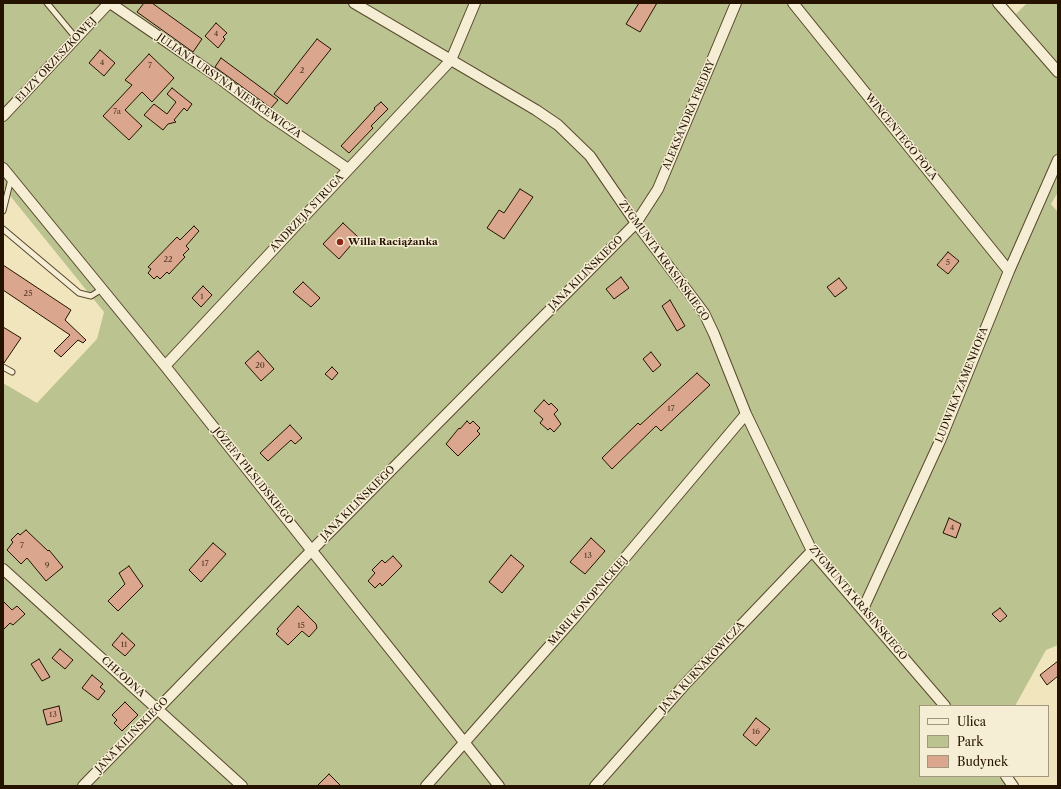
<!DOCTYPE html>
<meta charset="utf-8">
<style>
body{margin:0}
#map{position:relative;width:1061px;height:789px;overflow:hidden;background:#f1e5bd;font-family:"Libre Caslon Text",serif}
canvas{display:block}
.frame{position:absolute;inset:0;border:4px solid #251300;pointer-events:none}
.legend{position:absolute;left:919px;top:705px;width:130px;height:72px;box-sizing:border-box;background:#f6eed4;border:1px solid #a2967f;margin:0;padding:5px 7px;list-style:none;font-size:12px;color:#251300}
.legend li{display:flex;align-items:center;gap:8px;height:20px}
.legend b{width:20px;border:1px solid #a2967f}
</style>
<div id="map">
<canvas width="1061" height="789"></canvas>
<div class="frame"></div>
<ul class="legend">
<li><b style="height:5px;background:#f6eed4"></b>Ulica</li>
<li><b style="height:11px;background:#bbc490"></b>Park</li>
<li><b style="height:11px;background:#dba68e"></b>Budynek</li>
</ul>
</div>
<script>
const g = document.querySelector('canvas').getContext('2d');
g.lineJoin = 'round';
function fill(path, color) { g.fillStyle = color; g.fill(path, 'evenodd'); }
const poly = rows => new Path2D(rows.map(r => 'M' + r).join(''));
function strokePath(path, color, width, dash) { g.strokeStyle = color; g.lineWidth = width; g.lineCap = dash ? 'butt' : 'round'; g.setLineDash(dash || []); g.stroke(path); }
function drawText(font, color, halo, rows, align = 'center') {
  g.font = font + ' "Libre Caslon Text",serif'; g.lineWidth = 3; g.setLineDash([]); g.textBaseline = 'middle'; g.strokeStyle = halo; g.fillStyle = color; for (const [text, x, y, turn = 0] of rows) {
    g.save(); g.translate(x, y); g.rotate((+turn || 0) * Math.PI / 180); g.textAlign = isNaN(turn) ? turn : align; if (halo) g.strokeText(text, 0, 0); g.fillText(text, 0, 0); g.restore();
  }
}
fill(poly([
 [3,3,1006,3,1016,14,1027,3,1058,3,1058,192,1051,204,1058,212,1058,645,1046,650,1015,706,920,706,920,776,999,776,1007,786,3,786,3,383,37,403,97,339,104,312,3,187]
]), '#bbc490');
const building = poly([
 [144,3,152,3,202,39,193,52,137,12,144,3],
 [639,3,657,3,640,32,626,24,639,3],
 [216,23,227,33,223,37,225,39,218,48,205,36,216,23],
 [317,39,331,49,287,104,274,94,317,39],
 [100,50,115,63,104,76,89,63,100,50],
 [149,54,174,78,152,102,142,92,125,110,142,126,129,140,103,116,132,85,125,80,149,54],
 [221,58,278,100,271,108,215,67,221,58],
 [172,88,192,104,187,111,184,108,174,120,176,122,168,124,163,130,144,115,154,104,167,114,176,102,167,94,172,88],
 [381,102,388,109,371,126,373,128,349,153,341,146,375,109,374,108,381,102],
 [520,189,533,197,504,239,487,228,499,210,504,213,520,189],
 [343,223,358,237,339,259,323,244,343,223],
 [194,226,199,231,186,246,189,249,183,255,185,257,169,274,167,272,160,279,157,276,154,279,148,273,151,269,148,267,177,237,180,240,194,226],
 [948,252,959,261,948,274,937,265,948,252],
 [3,265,71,310,65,320,86,340,83,343,78,340,61,357,54,351,70,335,3,290,3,265],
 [621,277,629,288,614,299,606,289,621,277],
 [839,278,847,288,835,297,827,287,839,278],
 [303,282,320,298,311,307,293,292,303,282],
 [203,286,212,295,201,307,192,298,203,286],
 [670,300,685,326,677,331,662,306,670,300],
 [3,327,21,338,4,363,3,363,3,327],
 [258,351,274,369,261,381,245,363,258,351],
 [651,352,661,365,653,372,643,359,651,352],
 [332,367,338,373,332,380,325,374,332,367],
 [697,373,710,385,661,431,656,426,612,469,602,458,638,423,640,425,697,373],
 [544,400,549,405,551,403,558,410,554,414,561,424,554,432,550,428,548,430,540,423,543,419,534,411,544,400],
 [467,421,470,424,473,421,480,428,477,431,480,434,458,456,446,444,459,428,460,429,467,421],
 [290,425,302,438,295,444,291,440,268,461,260,453,290,425],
 [949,518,961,524,956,538,943,533,949,518],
 [26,530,48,551,49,550,63,567,46,581,27,558,21,564,7,550,13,542,11,540,18,533,20,535,26,530],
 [591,538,605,551,585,574,570,562,591,538],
 [213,543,226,554,201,582,189,570,213,543],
 [511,555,524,566,502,593,489,582,511,555],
 [393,556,402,566,382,586,380,583,375,588,368,581,375,573,372,570,382,560,385,563,393,556],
 [129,566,143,586,118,611,108,601,125,584,119,573,129,566],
 [3,601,12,610,17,606,25,614,13,625,10,623,3,630,3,601],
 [298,606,316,624,317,628,309,637,302,631,288,645,276,634,279,631,277,629,298,606],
 [1000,608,1007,616,1000,622,992,614,1000,608],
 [122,633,135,645,125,656,112,645,122,633],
 [60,649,73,660,65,669,52,658,60,649],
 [39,659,50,677,42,681,31,664,39,659],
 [1058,661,1058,676,1047,685,1040,675,1058,661],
 [92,675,103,684,100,687,105,691,98,700,82,688,92,675],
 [125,702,138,715,122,731,114,723,117,720,112,715,125,702],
 [59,706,62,721,47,725,43,710,59,706],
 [756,718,770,729,756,746,743,735,756,718],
 [329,774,341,786,317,786,329,774]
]);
fill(building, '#dba68e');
strokePath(building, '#251300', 1);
const lane = poly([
 [47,3,76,38],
 [3,211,11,179],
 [3,229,79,293,91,296,102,289],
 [3,367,12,372]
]);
const street = poly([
 [110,3,215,75,263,111,348,169],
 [354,3,536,110,558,125,590,156,636,223,704,313,714,334,746,414,812,551,945,706],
 [793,3,1009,271],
 [998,3,1058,72],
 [3,116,109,3],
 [3,168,165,366,499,786],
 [165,366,300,221,451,60,475,3],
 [3,569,242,786],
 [863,609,940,441,1009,271,1058,160],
 [1006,776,1013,786],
 [83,786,312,550,636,223,658,189,736,3],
 [426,786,575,617,746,414],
 [595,786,688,681,812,551]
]);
strokePath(lane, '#58482f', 7);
strokePath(street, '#58482f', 12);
strokePath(lane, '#f6eed4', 5);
strokePath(street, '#f6eed4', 10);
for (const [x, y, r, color] of [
 [340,242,4,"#8f2418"]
]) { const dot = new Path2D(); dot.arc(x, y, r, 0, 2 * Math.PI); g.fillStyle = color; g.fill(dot); strokePath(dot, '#f6eed4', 1.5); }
drawText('8px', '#523824', null, [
 ["4",216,34],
 ["4",102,63],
 ["7",150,66],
 ["2",302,71],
 ["7a",117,112],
 ["22",168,260],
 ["5",948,263],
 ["25",28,294],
 ["1",202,297],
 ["20",260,366],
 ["17",671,409],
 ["4",952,528],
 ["7",22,546],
 ["13",588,556],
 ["17",205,564],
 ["9",47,566],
 ["15",301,626],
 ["11",124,645],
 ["13",53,715],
 ["16",756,732]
]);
drawText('10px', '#251300', '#f6eed4', [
 ["ELIZY ORZESZKOWEJ",56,60,-47],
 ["JULIANA URSYNA NIEMCEWICZA",229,86,35],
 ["ALEKSANDRA FREDRY",689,115,-67],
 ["WINCENTEGO POLA",901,137,51],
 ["ANDRZEJA STRUGA",307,213,-47],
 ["ZYGMUNTA KRASIŃSKIEGO",664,261,54],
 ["JANA KILIŃSKIEGO",586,273,-45],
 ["LUDWIKA ZAMENHOFA",962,385,-68],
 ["JÓZEFA PIŁSUDSKIEGO",253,476,51],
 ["JANA KILIŃSKIEGO",358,503,-45],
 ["MARII KONOPNICKIEJ",588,601,-49],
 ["ZYGMUNTA KRASIŃSKIEGO",858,603,50],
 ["JANA KURNAKOWICZA",702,667,-47],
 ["CHŁODNA",123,677,42],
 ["JANA KILIŃSKIEGO",132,735,-46]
]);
drawText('bold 10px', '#251300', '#f6eed4', [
 ["Willa Raciążanka",348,242]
], 'left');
</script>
